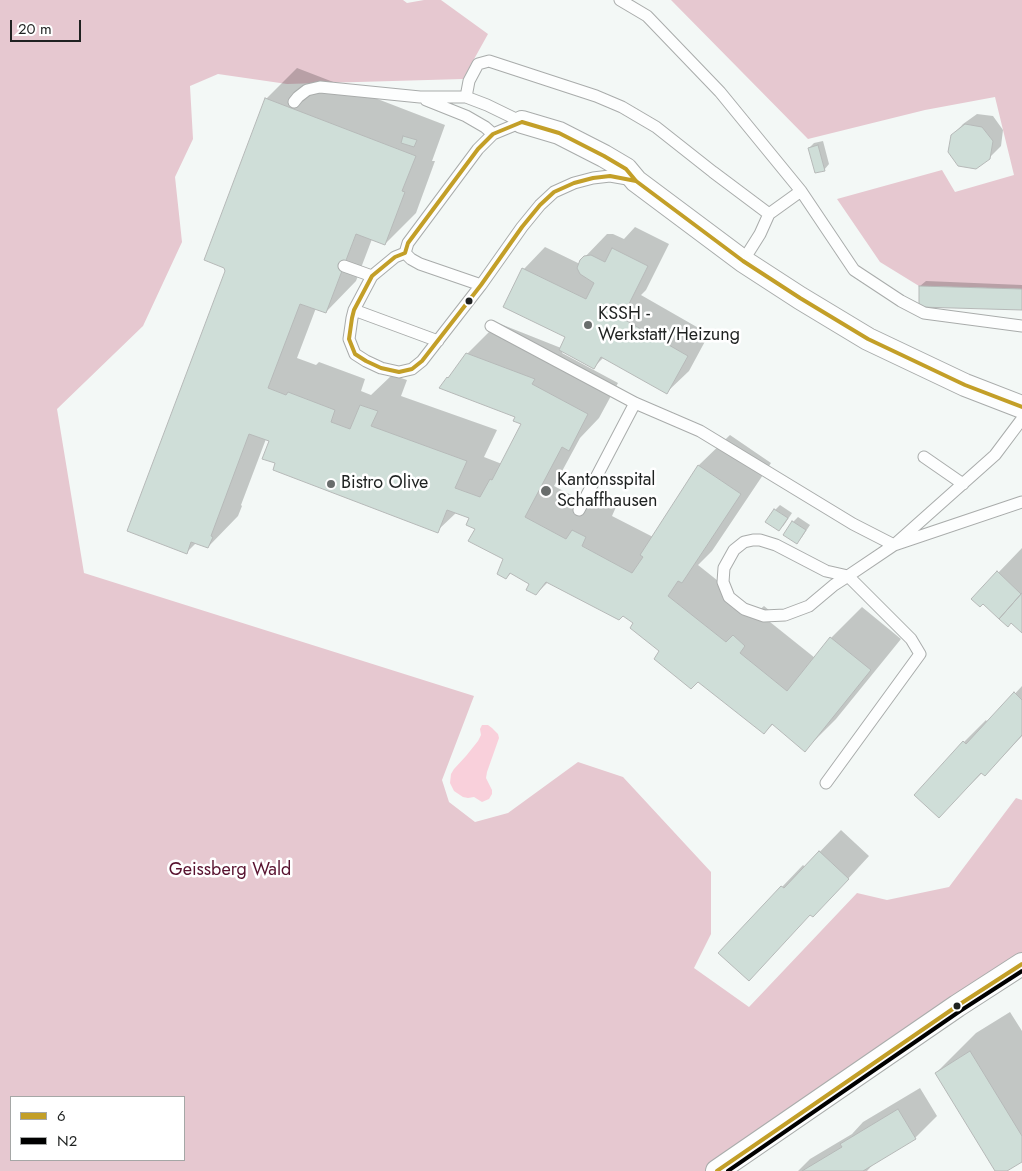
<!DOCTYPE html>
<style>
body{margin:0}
#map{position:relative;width:1022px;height:1171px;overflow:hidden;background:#f3f8f6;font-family:Jost,sans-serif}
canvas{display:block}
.legend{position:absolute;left:10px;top:1096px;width:175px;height:65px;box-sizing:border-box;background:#fff;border:1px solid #a5a7a6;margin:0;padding:6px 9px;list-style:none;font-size:15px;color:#1f2221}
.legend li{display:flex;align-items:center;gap:10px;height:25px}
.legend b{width:25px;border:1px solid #a5a7a6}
.scale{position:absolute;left:10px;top:20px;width:71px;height:22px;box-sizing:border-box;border:2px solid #1f2221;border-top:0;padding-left:6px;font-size:15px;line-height:18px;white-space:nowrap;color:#1f2221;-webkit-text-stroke:4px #fff;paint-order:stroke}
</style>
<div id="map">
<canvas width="1022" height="1171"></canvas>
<ul class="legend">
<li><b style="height:6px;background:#c39f28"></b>6</li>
<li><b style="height:6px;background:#000"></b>N2</li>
</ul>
<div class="scale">20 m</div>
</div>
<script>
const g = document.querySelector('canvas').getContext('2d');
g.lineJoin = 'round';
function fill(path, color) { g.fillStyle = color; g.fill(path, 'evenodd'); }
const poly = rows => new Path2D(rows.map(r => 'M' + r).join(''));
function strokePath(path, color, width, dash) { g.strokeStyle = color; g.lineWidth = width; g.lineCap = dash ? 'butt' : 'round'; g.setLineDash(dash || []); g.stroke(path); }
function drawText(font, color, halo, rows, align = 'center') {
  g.font = font + ' Jost,sans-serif'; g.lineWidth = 5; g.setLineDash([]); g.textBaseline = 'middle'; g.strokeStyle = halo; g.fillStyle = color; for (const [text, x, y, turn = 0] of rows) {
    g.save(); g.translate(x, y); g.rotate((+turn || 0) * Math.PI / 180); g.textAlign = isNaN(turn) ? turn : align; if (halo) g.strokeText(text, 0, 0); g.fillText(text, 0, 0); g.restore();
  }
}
fill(poly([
 [0,0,403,0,407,3,424,0,441,0,488,34,463,79,287,84,218,74,190,86,193,139,175,177,182,242,143,326,57,409,84,573,474,696,442,780,449,802,475,822,508,813,578,762,623,777,711,872,711,934,694,968,749,1007,857,893,887,900,949,887,1016,798,1022,800,1022,964,717,1171,0,1171],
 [11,1097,184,1097,184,1160,11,1160],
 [671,0,1022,0,1022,289,919,286,880,262,837,199,942,170,955,192,1014,175,995,97,925,110,808,139]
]), '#e6c8d0');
fill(poly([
 [482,725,488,725,492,728,498,734,499,738,487,772,486,778,492,790,492,794,489,799,482,802,474,797,468,798,463,797,454,791,450,783,451,774,454,769,466,756,478,741,481,735,480,729]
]), '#f9d0db');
fill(poly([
 [297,68,445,125,432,161,435,161,416,213,385,244,372,239,356,281,326,312,316,308,297,358,316,365,319,362,365,379,361,391,371,395,392,375,407,380,401,396,497,430,484,457,502,464,522,424,517,416,440,388,467,354,498,323,561,348,566,337,505,306,524,269,545,247,580,264,581,261,607,234,613,234,624,239,635,227,669,244,646,290,641,295,709,334,689,371,667,392,604,357,594,367,563,351,562,353,618,383,599,418,580,438,554,486,596,508,603,500,616,507,612,516,653,537,699,465,730,435,771,463,712,551,698,565,757,612,764,606,775,615,770,622,815,658,831,638,862,607,901,639,836,719,805,750,773,724,764,733,661,650,635,622,623,614,548,582,536,594,531,583,511,573,506,578,504,559,477,529,471,518,457,512,437,531,276,463,270,441,266,439,241,505,242,506,238,516,208,547,196,543,187,552,227,270,266,99],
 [977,114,993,116,1003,130,1001,146,989,158,952,136,963,124],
 [823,141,829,164,824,170,809,148,814,143],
 [926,281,1022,285,1022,309,920,286],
 [780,505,792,513,784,525,779,530,775,510],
 [798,517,810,525,802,537,797,542,793,522],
 [1022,548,1022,631,1011,621,1008,625,983,602,973,599],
 [1022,686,1022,736,985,775,982,773,939,816,916,795,964,742,986,720,988,723],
 [841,830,869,856,835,893,811,914,782,887,803,865,805,867],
 [1010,1012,1022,1031,1022,1160,1005,1171,996,1171,936,1073,976,1033],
 [920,1088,937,1116,915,1138,876,1161,867,1171,798,1171,810,1159,852,1134,863,1122]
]), '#0003');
const building = poly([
 [265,98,416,156,402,191,405,192,385,245,356,234,326,313,300,304,268,388,286,395,288,392,335,410,331,422,350,429,360,405,378,411,371,426,467,461,455,488,480,497,490,479,492,480,521,424,513,421,515,417,439,388,447,377,448,378,466,353,535,379,532,384,588,414,569,451,562,447,525,517,566,539,572,530,586,537,582,546,632,573,643,557,640,555,698,465,741,494,682,583,678,581,668,596,726,642,733,635,745,646,740,653,787,691,830,637,871,670,805,752,772,724,764,734,698,682,691,689,654,659,659,651,630,628,633,623,623,616,619,620,546,582,536,595,526,590,529,584,510,573,506,579,497,574,503,559,468,541,475,529,466,525,469,518,447,510,438,533,273,470,275,463,262,459,269,441,249,434,211,536,213,537,208,548,191,542,187,554,127,531,225,271,224,268,204,260,265,98],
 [965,124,982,127,993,141,990,159,976,169,958,166,948,152,951,135,965,124],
 [403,136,417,140,414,147,401,143,403,136],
 [818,145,825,171,815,173,808,148,818,145],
 [612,248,648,266,624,314,615,309,613,313,688,356,667,394,601,357,594,369,559,350,565,337,503,307,522,268,586,299,594,283,580,274,577,268,580,260,584,256,591,255,605,262,612,248],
 [919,286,1022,289,1022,310,919,307,919,286],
 [774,509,788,518,779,531,765,522,774,509],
 [792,521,806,530,797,544,783,535,792,521],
 [997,571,1021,594,999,619,983,604,980,607,971,599,997,571],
 [1022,593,1022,633,1011,623,1008,627,999,619,1022,593],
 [1014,692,1022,700,1022,735,985,776,981,773,939,818,914,795,963,741,966,744,1014,692],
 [819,851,849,879,813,917,810,915,749,981,718,953,781,886,784,888,819,851],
 [970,1051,1022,1136,1022,1162,1007,1171,995,1171,935,1073,970,1051],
 [898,1109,916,1139,863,1171,802,1171,842,1147,840,1144,898,1109]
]);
fill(building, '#cfded8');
strokePath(building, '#b6b9b8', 1);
const service = poly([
 [620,0,647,16,720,92,801,191,854,270,901,301,924,313,1022,326],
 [466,97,469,81,478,64,489,61,596,96,622,107,656,127,713,172,769,214,801,191],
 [426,100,466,116,485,127,493,134],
 [294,102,298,97,307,90,320,87,420,97,466,97,487,105,522,122],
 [522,122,493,134,478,149,408,243,405,253,395,257,372,276,354,310,352,318,349,339,355,354,366,361,381,368,399,372,412,369,422,361,481,285,522,227,540,205,554,192,574,183,593,178,610,176,633,180],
 [405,253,411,259,420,264,481,285],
 [743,261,760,234,769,214],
 [344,266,372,276],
 [354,310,438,341],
 [491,326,635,403,700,431,853,524,894,545,1022,502],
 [924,457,963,484],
 [579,510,635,403],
 [826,783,920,654,911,639,848,576,826,571,776,545,760,540,753,540,744,542,734,550,724,568,723,582,729,597,744,609,764,616,785,615,809,606,834,585,848,576,894,545,995,455,1022,419]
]);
const minor = poly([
 [522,122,559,133,604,156,626,169,636,181,743,261,800,298,868,339,965,385,1022,407],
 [717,1171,957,1006,1022,964]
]);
strokePath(service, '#a9acab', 13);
strokePath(minor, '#a9acab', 24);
strokePath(service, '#fdfefe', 11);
strokePath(minor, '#fdfefe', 22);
strokePath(poly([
 [522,122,493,134,478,149,408,243,405,253,395,257,372,276,354,310,352,318,349,339,355,354,366,361,381,368,399,372,412,369,422,361,481,285,522,227,540,205,554,192,574,183,593,178,610,176,636,181],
 [522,122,559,133,604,156,626,169,636,181,743,261,800,298,868,339,965,385,1022,407],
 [717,1171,957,1006,1022,964]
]), '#c39f28', 4);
strokePath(poly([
 [728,1171,960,1011,1022,971]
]), '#000', 4);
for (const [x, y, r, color] of [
 [469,301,4.5,"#1f2221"],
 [588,325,5,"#696d6c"],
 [331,484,5,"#696d6c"],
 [546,491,6,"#696d6c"],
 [957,1006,4.5,"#1f2221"]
]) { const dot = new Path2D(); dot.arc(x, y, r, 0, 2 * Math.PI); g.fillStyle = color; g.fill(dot); strokePath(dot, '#fff', 2); }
drawText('18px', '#1f2221', '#fff', [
 ["KSSH -",598,315],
 ["Werkstatt/Heizung",598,336],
 ["Kantonsspital",557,481],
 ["Schaffhausen",557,502],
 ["Bistro Olive",341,484]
], 'left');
drawText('18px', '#58122f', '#fff', [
 ["Geissberg Wald",230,871]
]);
</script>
